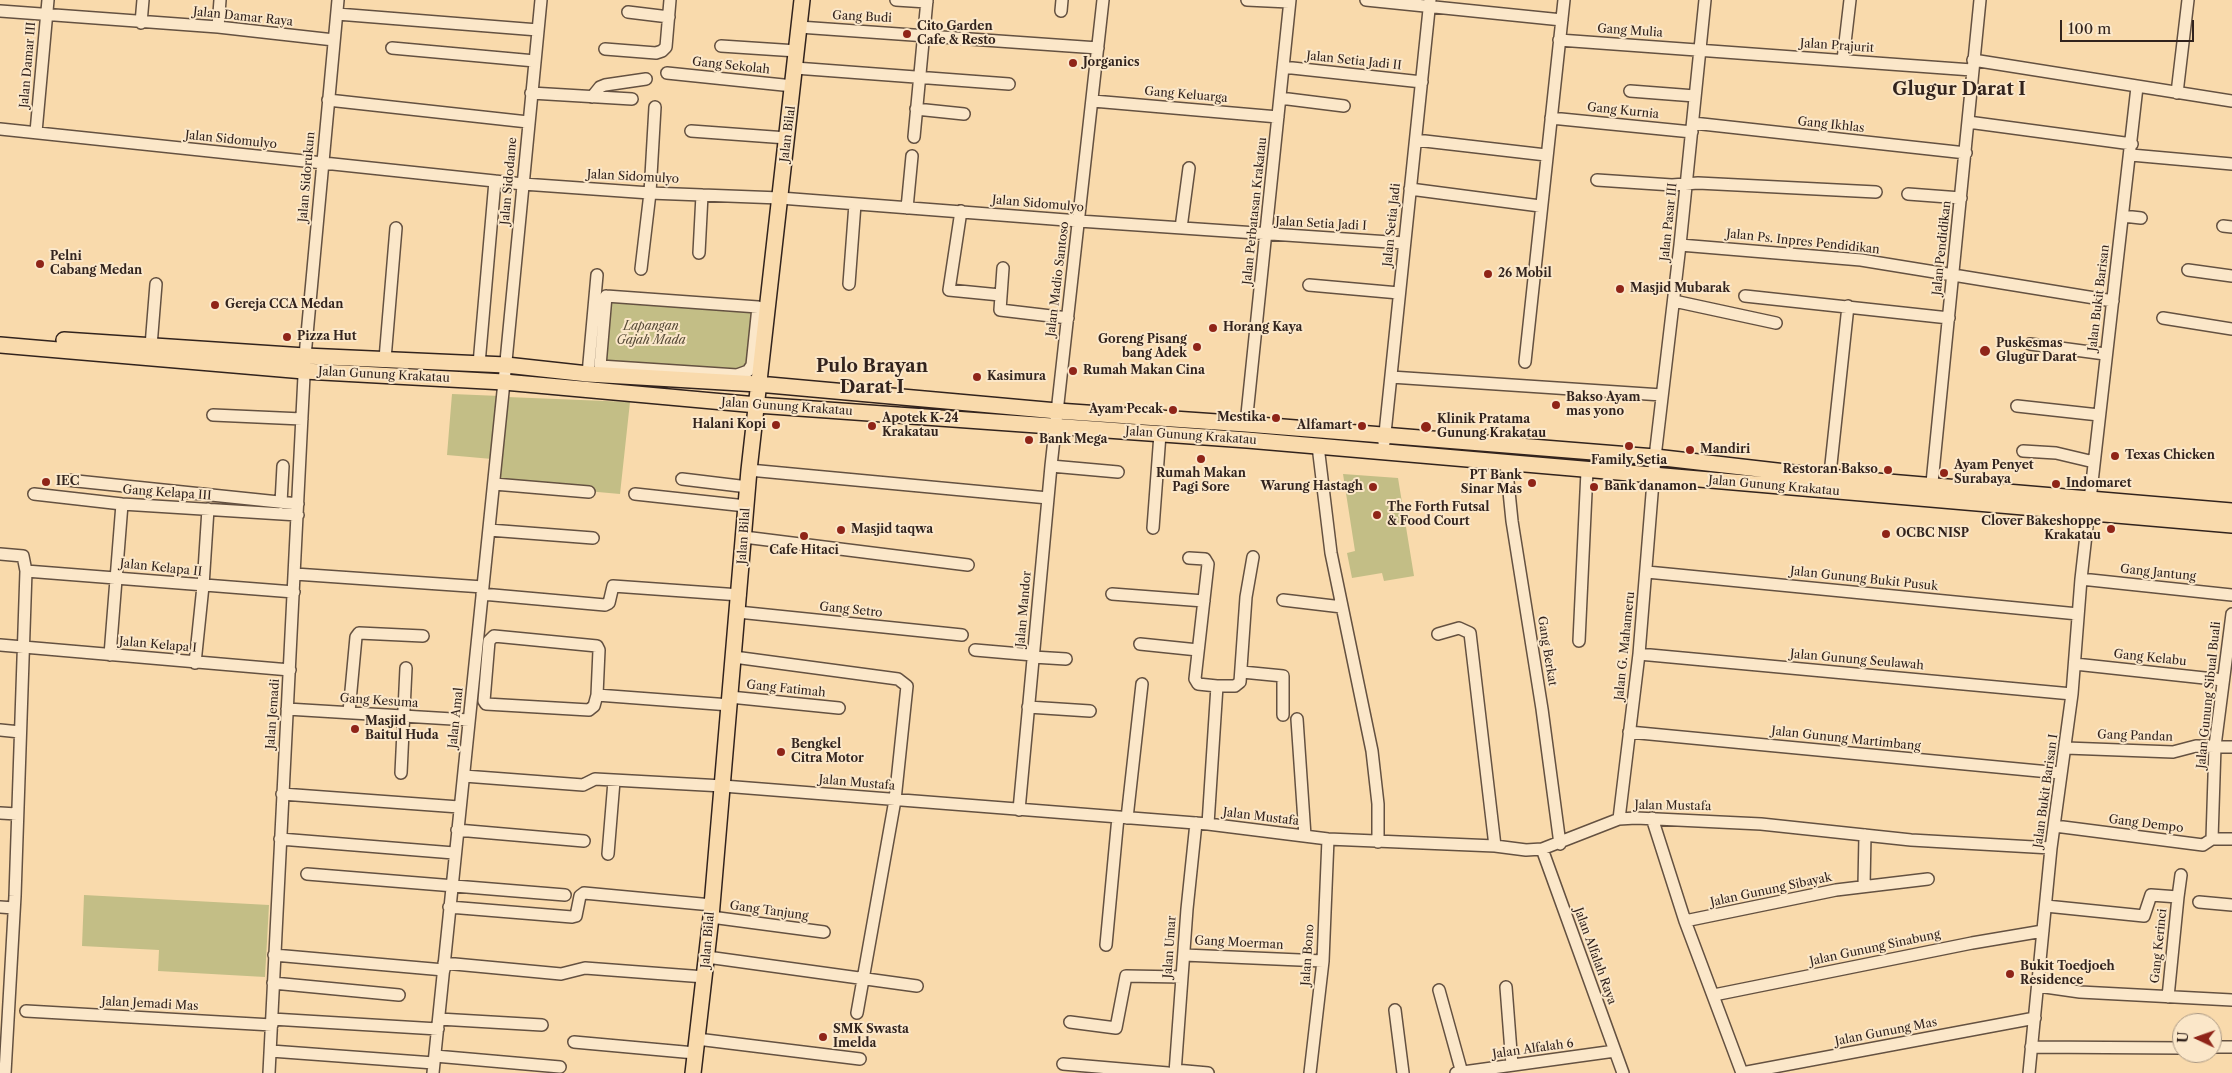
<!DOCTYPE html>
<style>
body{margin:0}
#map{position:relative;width:2232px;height:1073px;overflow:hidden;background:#f9daac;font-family:"Libre Caslon Text",serif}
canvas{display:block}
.north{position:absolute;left:2172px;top:1013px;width:50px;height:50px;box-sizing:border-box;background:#fbe7c9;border:1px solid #ab9984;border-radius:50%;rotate:273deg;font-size:14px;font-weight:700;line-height:20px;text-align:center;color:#32231d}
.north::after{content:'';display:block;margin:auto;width:18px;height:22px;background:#8f2418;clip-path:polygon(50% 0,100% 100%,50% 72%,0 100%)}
.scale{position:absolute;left:2060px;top:20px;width:134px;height:22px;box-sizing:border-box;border:2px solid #32231d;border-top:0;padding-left:6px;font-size:15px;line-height:18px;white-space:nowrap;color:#32231d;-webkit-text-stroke:4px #fbe7c9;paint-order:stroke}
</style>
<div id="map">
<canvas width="2232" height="1073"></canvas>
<div class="north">U</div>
<div class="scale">100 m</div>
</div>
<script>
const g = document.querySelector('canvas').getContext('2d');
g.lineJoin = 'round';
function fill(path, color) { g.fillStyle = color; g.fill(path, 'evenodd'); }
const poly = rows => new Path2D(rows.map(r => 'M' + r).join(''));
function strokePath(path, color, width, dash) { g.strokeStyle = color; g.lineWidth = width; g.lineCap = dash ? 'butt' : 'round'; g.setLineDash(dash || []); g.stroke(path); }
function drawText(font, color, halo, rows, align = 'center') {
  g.font = font + ' "Libre Caslon Text",serif'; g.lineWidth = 4; g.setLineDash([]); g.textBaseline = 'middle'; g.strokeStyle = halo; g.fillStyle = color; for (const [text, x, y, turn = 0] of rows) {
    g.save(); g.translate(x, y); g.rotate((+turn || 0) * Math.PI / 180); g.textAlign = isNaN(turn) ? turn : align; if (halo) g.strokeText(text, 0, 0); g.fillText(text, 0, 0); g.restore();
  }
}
fill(poly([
 [601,291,764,303,756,367,751,377,594,369],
 [452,394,500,396,492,459,447,455],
 [507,397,630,402,620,494,498,483],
 [1343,474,1398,478,1414,576,1384,581,1382,573,1352,578,1347,553,1355,551],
 [84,895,269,905,265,977,158,971,159,950,82,946]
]), '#c3be86');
const minor = poly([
 [896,0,927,2],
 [1247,0,1289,2],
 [1366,0,1562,20],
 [0,11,218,27,334,40],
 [1061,11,1062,0],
 [628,12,669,17],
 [337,14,538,30],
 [141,23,143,0],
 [218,27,220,0],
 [799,27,1098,48],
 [1559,40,1972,70],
 [721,46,797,51],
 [392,48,535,61],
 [605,49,656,53,662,51,666,47,670,0],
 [1843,60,1850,0],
 [1973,60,2232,101],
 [1283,67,1422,82],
 [795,68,1009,84],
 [667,73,793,86],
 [1630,91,1695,96],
 [531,93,632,99],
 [2177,93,2188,0],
 [592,97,600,87,605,85,646,79],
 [1280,98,1344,106],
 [328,100,528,122],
 [1093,101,1278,117],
 [916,109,964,114],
 [1551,118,1692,132],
 [1968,122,2132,144],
 [1693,123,1966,153],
 [0,129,523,184,650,193,780,198,1079,221,1404,243],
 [691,131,787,138],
 [36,132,48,0],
 [914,137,927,0],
 [1416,140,1546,155],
 [2131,155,2232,164],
 [1597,180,1672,185,1698,183,1876,192],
 [1410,189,1540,206],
 [1908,194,1961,198],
 [907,208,912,156],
 [961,211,949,290,1000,295],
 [2123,216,2141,218],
 [2223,226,2232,227],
 [1181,228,1189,168],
 [1680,245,1861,260,2113,301],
 [699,253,702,195],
 [1003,268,1000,310,1068,318],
 [641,269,650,193,655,107],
 [2188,270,2232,276],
 [849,284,855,204],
 [1309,285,1399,293],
 [606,296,758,307,752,365,748,371,737,375,600,366,606,296],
 [1745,296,1949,318],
 [1674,301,1776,323],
 [2163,318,2232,329],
 [2030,344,2105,354],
 [151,346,156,284],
 [385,359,396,228],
 [1525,362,1564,0],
 [479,364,495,181],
 [588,374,597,275],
 [1391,377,1662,395],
 [2017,406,2099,415],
 [213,415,302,419],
 [1246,424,1290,0],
 [1384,443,1430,0],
 [1318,446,1331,553,1372,751,1378,804,1378,842],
 [2023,451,2056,453,2094,462],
 [1506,462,1512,521,1542,709,1560,844],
 [1051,466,1118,472],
 [749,470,1048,498],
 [682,479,748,487],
 [67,480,298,504],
 [1829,483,1848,306],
 [494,484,589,492],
 [1931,493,1980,0],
 [34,494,122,504,298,515],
 [635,494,746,506],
 [281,503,283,466],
 [1153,528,1160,434],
 [489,530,593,538],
 [744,537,968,565],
 [0,554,23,556,26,571,15,896,5,1073],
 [1189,558,1205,559,1208,564,1195,679,1198,684,1217,686],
 [26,571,294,592],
 [1647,572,2078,614],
 [295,574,483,587],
 [2081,579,2232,595],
 [482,594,605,605,609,603,613,586,740,595],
 [1112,594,1204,601],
 [1283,600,1342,607],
 [738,612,962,635],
 [1438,634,1459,628,1470,633,1495,846],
 [494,636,597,646,599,650,597,695,594,706,589,710,486,704,484,701,489,641,494,636],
 [1579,641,1587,471],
 [1140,644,1198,650],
 [0,645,290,670],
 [975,650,1033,655],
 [1639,654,2072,694],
 [110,655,122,504],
 [734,657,898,679,907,686,895,800,857,1013],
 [1033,657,1066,659],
 [195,663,203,586,208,509],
 [2075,664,2223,680],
 [1242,672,1283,676,1283,715],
 [597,695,730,705],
 [730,697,839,708],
 [1028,707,1090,711],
 [287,709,469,720],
 [349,712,356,637,359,633,423,636],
 [1297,719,1305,836],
 [0,730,20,732],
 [1629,732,2060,773],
 [2066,748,2173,752,2196,746,2232,747],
 [401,773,406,668],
 [464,776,583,785,595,779,723,786,1208,824,1328,839,1495,846,1526,850,1542,849,1619,819,1636,818,1761,824,1911,840,2051,848],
 [282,794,459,807],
 [1019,810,1051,466,1103,0],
 [0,813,17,814],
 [1127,818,1142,684],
 [1652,818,1685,921,1742,1073],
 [1619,819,1639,654,1655,457,1680,245,1705,0],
 [1208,824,1217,686,1235,686,1240,682,1246,597,1253,557],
 [2055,826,2203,845,2212,839,2232,839],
 [457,830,584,841],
 [280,839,454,853],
 [2212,839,2215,746,2232,614],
 [1542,849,1623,1073],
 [608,854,614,781],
 [307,874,565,895],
 [1864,886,1865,835],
 [2178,897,2181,875],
 [2199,902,2232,905],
 [2046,906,2144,916,2151,895,2178,897,2168,997],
 [0,907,14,908],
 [449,907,572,917,576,916,580,896,584,893,712,905],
 [711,917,824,932],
 [1685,921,1836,890,1928,879],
 [1106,945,1118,817],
 [274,955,444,970],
 [1184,955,1323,961],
 [707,957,917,986],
 [444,963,561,974,585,968,705,977],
 [273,983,399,995],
 [2038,986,2080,992,2232,1000],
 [1506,987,1512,1065],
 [1439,990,1462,1073],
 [1714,995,1972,943,2043,931],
 [1395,1010,1403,1073],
 [26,1011,272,1025],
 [272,1019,438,1029],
 [439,1019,542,1025],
 [1070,1022,1116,1028,1126,976,1182,977],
 [697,1039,860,1059],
 [574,1042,695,1053],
 [2031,1047,2182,1048],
 [2212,1047,2232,1047],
 [271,1051,434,1063],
 [435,1056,560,1067],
 [1063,1064,1168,1073],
 [1175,1070,1208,1073],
 [269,1073,305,356,338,0],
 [433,1073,504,382,541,0],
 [1175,1073,1187,909,1196,823],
 [1310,1073,1323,961,1328,839],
 [1456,1073,1615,1051],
 [1742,1073,2035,1018],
 [2029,1073,2051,848,2072,694,2081,579,2137,87]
]);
const major = poly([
 [64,340,305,356,506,365,588,374,758,384,1057,411,1246,424,1655,457,1829,477,2232,511],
 [0,345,304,371,504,382,757,405,1247,440,2232,525],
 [693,1073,711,917,749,470,802,0]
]);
strokePath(minor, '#645141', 14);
strokePath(major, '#32231d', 18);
strokePath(minor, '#fbe7c9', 11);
strokePath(major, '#f9daac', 15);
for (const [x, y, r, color] of [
 [907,34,5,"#8f2418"],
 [1073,63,5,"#8f2418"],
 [40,264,5,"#8f2418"],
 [1488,274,5,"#8f2418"],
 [1620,289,5,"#8f2418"],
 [215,305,5,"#8f2418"],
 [1213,328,5,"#8f2418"],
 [287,337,5,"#8f2418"],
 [1197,347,5,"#8f2418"],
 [1985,351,6,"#8f2418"],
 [1073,371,5,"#8f2418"],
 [977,377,5,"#8f2418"],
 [1556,405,5,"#8f2418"],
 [1173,410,5,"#8f2418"],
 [1276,418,5,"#8f2418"],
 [776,425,5,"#8f2418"],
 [872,426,5,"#8f2418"],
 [1362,426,5,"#8f2418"],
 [1426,427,6,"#8f2418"],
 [1029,440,5,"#8f2418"],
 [1629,446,5,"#8f2418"],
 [1690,450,5,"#8f2418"],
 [2115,456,5,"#8f2418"],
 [1201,459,5,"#8f2418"],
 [1888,470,5,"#8f2418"],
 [1944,473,5,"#8f2418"],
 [46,482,5,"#8f2418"],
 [1532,483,5,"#8f2418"],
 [2056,484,5,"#8f2418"],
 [1373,487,5,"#8f2418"],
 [1594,487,5,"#8f2418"],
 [1377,515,5,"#8f2418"],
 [2111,529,5,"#8f2418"],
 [841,530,5,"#8f2418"],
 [1886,534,5,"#8f2418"],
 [804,536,5,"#8f2418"],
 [355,729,5,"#8f2418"],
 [781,752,5,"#8f2418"],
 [2010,974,5,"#8f2418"],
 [823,1037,5,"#8f2418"]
]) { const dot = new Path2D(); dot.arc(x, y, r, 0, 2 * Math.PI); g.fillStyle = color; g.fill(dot); strokePath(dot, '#fbe7c9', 2); }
drawText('12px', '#32231d', '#fbe7c9', [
 ["Jalan Damar Raya",243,17,6],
 ["Gang Budi",862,17,3],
 ["Gang Mulia",1630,31,4],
 ["Jalan Prajurit",1837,46,4],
 ["Jalan Setia Jadi II",1354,61,6],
 ["Jalan Damar III",28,65,-85],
 ["Gang Sekolah",731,66,6],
 ["Gang Keluarga",1186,95,5],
 ["Gang Kurnia",1623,111,6],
 ["Gang Ikhlas",1831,125,6],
 ["Jalan Bilal",788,134,-83],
 ["Jalan Sidomulyo",231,140,6],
 ["Jalan Sidorukun",307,177,-85],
 ["Jalan Sidomulyo",633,177,3],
 ["Jalan Sidodame",509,181,-85],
 ["Jalan Sidomulyo",1038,204,5],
 ["Jalan Perbatasan Krakatau",1255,211,-84],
 ["Jalan Pasar III",1669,222,-84],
 ["Jalan Setia Jadi I",1321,224,3],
 ["Jalan Setia Jadi",1392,225,-84],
 ["Jalan Ps. Inpres Pendidikan",1803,242,6],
 ["Jalan Pendidikan",1942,248,-84],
 ["Jalan Madio Santoso",1058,279,-83],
 ["Jalan Bukit Barisan",2099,298,-83],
 ["Jalan Gunung Krakatau",384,375,3],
 ["Jalan Gunung Krakatau",787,407,4],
 ["Jalan Gunung Krakatau",1191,436,4],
 ["Jalan Gunung Krakatau",1774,486,5],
 ["Gang Kelapa III",167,493,4],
 ["Jalan Bilal",744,536,-86],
 ["Jalan Kelapa II",161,568,6],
 ["Gang Jantung",2158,573,6],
 ["Jalan Gunung Bukit Pusuk",1864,579,6],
 ["Jalan Mandor",1024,609,-85],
 ["Gang Setro",851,610,6],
 ["Jalan Kelapa I",158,645,5],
 ["Jalan G. Mahameru",1625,646,-84],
 ["Gang Berkat",1547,651,81],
 ["Gang Kelabu",2150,658,6],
 ["Jalan Gunung Seulawah",1857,660,5],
 ["Gang Fatimah",786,689,6],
 ["Jalan Gunung Sibual Buali",2209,695,-84],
 ["Gang Kesuma",379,701,4],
 ["Jalan Jemadi",273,714,-86],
 ["Jalan Amal",456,718,-84],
 ["Gang Pandan",2135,736,2],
 ["Jalan Gunung Martimbang",1846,739,6],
 ["Jalan Mustafa",857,783,5],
 ["Jalan Bukit Barisan I",2046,791,-82],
 ["Jalan Mustafa",1673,806,1],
 ["Jalan Mustafa",1261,817,7],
 ["Gang Dempo",2146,824,7],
 ["Jalan Gunung Sibayak",1771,890,-12],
 ["Gang Tanjung",769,911,8],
 ["Jalan Bilal",708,940,-85],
 ["Gang Moerman",1239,943,3],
 ["Gang Kerinci",2159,946,-84],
 ["Jalan Umar",1170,947,-86],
 ["Jalan Gunung Sinabung",1875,948,-12],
 ["Jalan Bono",1308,955,-86],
 ["Jalan Alfalah Raya",1595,956,70],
 ["Jalan Jemadi Mas",150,1004,3],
 ["Jalan Gunung Mas",1886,1032,-11],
 ["Jalan Alfalah 6",1533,1049,-8]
]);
drawText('bold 12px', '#32231d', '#fbe7c9', [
 ["Cito Garden",917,27],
 ["Cafe & Resto",917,41],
 ["Jorganics",1083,63],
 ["Pelni",50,257],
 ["Cabang Medan",50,271],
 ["26 Mobil",1498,274],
 ["Masjid Mubarak",1630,289],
 ["Gereja CCA Medan",225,305],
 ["Horang Kaya",1223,328],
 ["Pizza Hut",297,337],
 ["Goreng Pisang",1187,340,"right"],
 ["bang Adek",1187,354,"right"],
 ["Puskesmas",1996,344],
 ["Glugur Darat",1996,358],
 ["Rumah Makan Cina",1083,371],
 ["Kasimura",987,377],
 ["Bakso Ayam",1566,398],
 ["mas yono",1566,412],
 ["Ayam Pecak",1163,410,"right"],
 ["Mestika",1266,418,"right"],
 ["Apotek K-24",882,419],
 ["Krakatau",882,433],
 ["Klinik Pratama",1437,420],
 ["Gunung Krakatau",1437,434],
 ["Halani Kopi",766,425,"right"],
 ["Alfamart",1352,426,"right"],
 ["Bank Mega",1039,440],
 ["Mandiri",1700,450],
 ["Texas Chicken",2125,456],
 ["Family Setia",1629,461,"center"],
 ["Ayam Penyet",1954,466],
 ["Surabaya",1954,480],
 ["Restoran Bakso",1878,470,"right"],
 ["Rumah Makan",1201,474,"center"],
 ["Pagi Sore",1201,488,"center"],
 ["PT Bank",1522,476,"right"],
 ["Sinar Mas",1522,490,"right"],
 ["IEC",56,482],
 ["Indomaret",2066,484],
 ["Warung Hastagh",1363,487,"right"],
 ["Bank danamon",1604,487],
 ["The Forth Futsal",1387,508],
 ["& Food Court",1387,522],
 ["Clover Bakeshoppe",2101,522,"right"],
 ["Krakatau",2101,536,"right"],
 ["Masjid taqwa",851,530],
 ["OCBC NISP",1896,534],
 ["Cafe Hitaci",804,551,"center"],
 ["Masjid",365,722],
 ["Baitul Huda",365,736],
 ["Bengkel",791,745],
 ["Citra Motor",791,759],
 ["Bukit Toedjoeh",2020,967],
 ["Residence",2020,981],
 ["SMK Swasta",833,1030],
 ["Imelda",833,1044]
], 'left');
drawText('italic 12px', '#564a37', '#fbe7c9', [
 ["Lapangan",651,327],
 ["Gajah Mada",651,341]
]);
drawText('bold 18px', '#32231d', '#fbe7c9', [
 ["Glugur Darat I",1959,90],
 ["Pulo Brayan",872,367],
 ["Darat I",872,388]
]);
</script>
